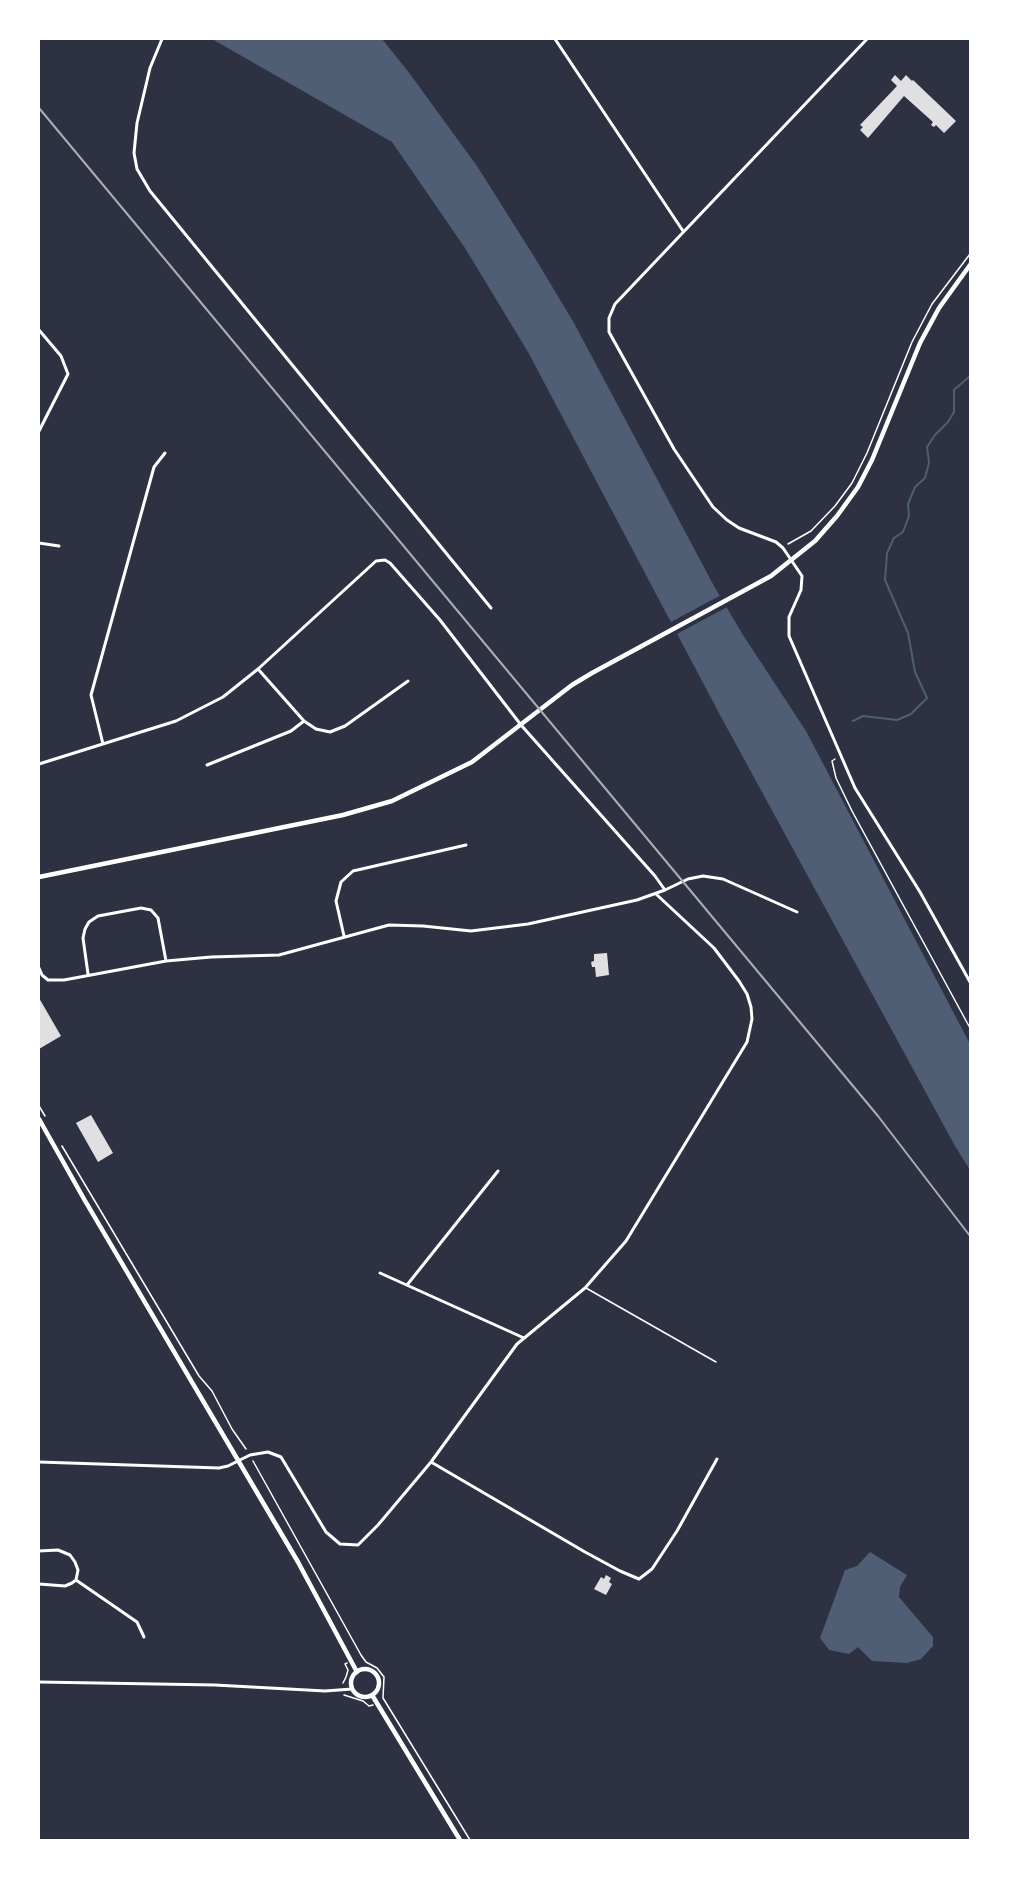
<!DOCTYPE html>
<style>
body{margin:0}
#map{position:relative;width:1009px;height:1879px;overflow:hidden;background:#2d3142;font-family:"Playfair Display",serif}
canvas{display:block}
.frame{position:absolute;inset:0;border:40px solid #fff;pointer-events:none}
</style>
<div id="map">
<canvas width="1009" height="1879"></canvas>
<div class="frame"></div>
</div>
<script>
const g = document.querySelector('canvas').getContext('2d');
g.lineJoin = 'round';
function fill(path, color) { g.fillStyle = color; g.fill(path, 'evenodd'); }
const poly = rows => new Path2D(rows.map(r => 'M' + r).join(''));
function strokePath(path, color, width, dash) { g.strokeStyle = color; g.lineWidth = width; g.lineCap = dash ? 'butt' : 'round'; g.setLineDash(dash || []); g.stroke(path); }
fill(poly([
 [212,39,382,39,407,70,477,166,535,258,574,323,714,586,743,635,806,731,970,1044,970,1170,955,1146,720,715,528,352,465,248,392,142],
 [870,1552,907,1575,900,1587,899,1597,933,1637,933,1646,921,1659,907,1663,872,1661,858,1647,849,1654,829,1650,820,1638,845,1570,857,1566]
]), '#4f5d75');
fill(poly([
 [723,594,729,606,675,635,669,623]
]), '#2d3142');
strokePath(poly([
 [853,721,863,716,897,720,911,714,927,698,915,672,908,633,885,580,887,553,894,538,903,532,909,516,908,504,915,487,925,478,929,463,927,447,935,435,948,422,954,412,954,390,970,376]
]), '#4f5d75', 2);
fill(poly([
 [895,75,901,81,906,75,912,81,913,80,956,121,944,133,936,125,934,127,931,125,933,122,904,96,868,138,860,130,863,127,860,125,897,86,891,80],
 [607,953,609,975,596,977,595,967,592,967,591,962,594,961,594,954],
 [39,998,61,1036,39,1049],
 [91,1115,113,1153,98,1162,76,1123],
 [606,1575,611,1578,609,1582,612,1584,606,1595,594,1589,601,1577,604,1579]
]), '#e0e0e3');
strokePath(poly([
 [788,544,811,531,835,506,852,483,867,453,912,342,932,304,970,254],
 [835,759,832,761,836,778,852,811,970,1028],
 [39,1106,45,1116],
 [62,1146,199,1376,212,1391,232,1429,246,1449],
 [253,1461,361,1655,366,1662,377,1668,384,1677,383,1698,470,1840],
 [343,1683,346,1677,348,1670,345,1664,347,1663],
 [344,1695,363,1701,369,1706,373,1705]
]), '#fff', 1.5);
strokePath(poly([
 [586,1288,716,1362]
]), '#fff', 1.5);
strokePath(poly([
 [162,39,150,68,137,123,134,153,137,169,150,191,491,608],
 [555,39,683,231],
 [867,39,615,304,609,318,609,332,674,449,713,507,727,520,739,528,776,542,783,548,802,576,801,590,789,617,789,636,855,788,920,892,970,982],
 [39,330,61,356,68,374,39,431],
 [39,543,59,546],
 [258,669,304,721,316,729,330,732,345,726,408,681],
 [103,744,91,695,154,467,165,453],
 [39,764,176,721,223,697,258,669,376,561,385,560,390,563,440,620,521,725,655,876,665,890],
 [207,765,291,731,304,721],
 [344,936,336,901,341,882,353,871,466,845],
 [39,968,42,975,48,980,64,980,166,961,211,957,279,955,389,925,423,926,471,931,528,924,637,900,665,890,688,879,703,876,723,879,797,912],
 [88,974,83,938,85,929,89,922,98,916,141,908,151,910,158,918,166,961],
 [380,1273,524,1338],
 [407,1285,498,1171],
 [39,1462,219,1468,228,1466,250,1455,268,1452,281,1457,326,1532,340,1544,358,1545,378,1525,431,1462,517,1344,585,1288,626,1241,747,1042,752,1019,751,1007,747,994,739,981,714,948,656,894],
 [431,1462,585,1552,620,1571,639,1579,652,1569,677,1531,717,1459],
 [39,1551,58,1550,70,1555,75,1562,78,1570,76,1580,72,1583,65,1586,39,1584],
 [76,1580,137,1622,144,1637],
 [39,1682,215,1685,325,1691,352,1689]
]), '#fff', 3);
strokePath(poly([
 [39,877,343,815,392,801,472,762,572,685,592,673,771,576,815,541,837,516,858,487,872,460,920,343,939,308,970,265],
 [39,1119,84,1199,298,1562,357,1672],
 '351 1683a14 14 0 1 1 28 0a14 14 0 1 1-28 0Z',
 [372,1695,460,1840]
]), '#fff', 4.5);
strokePath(poly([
 [39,108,878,1116,970,1236]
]), '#abadb3', 2);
</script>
